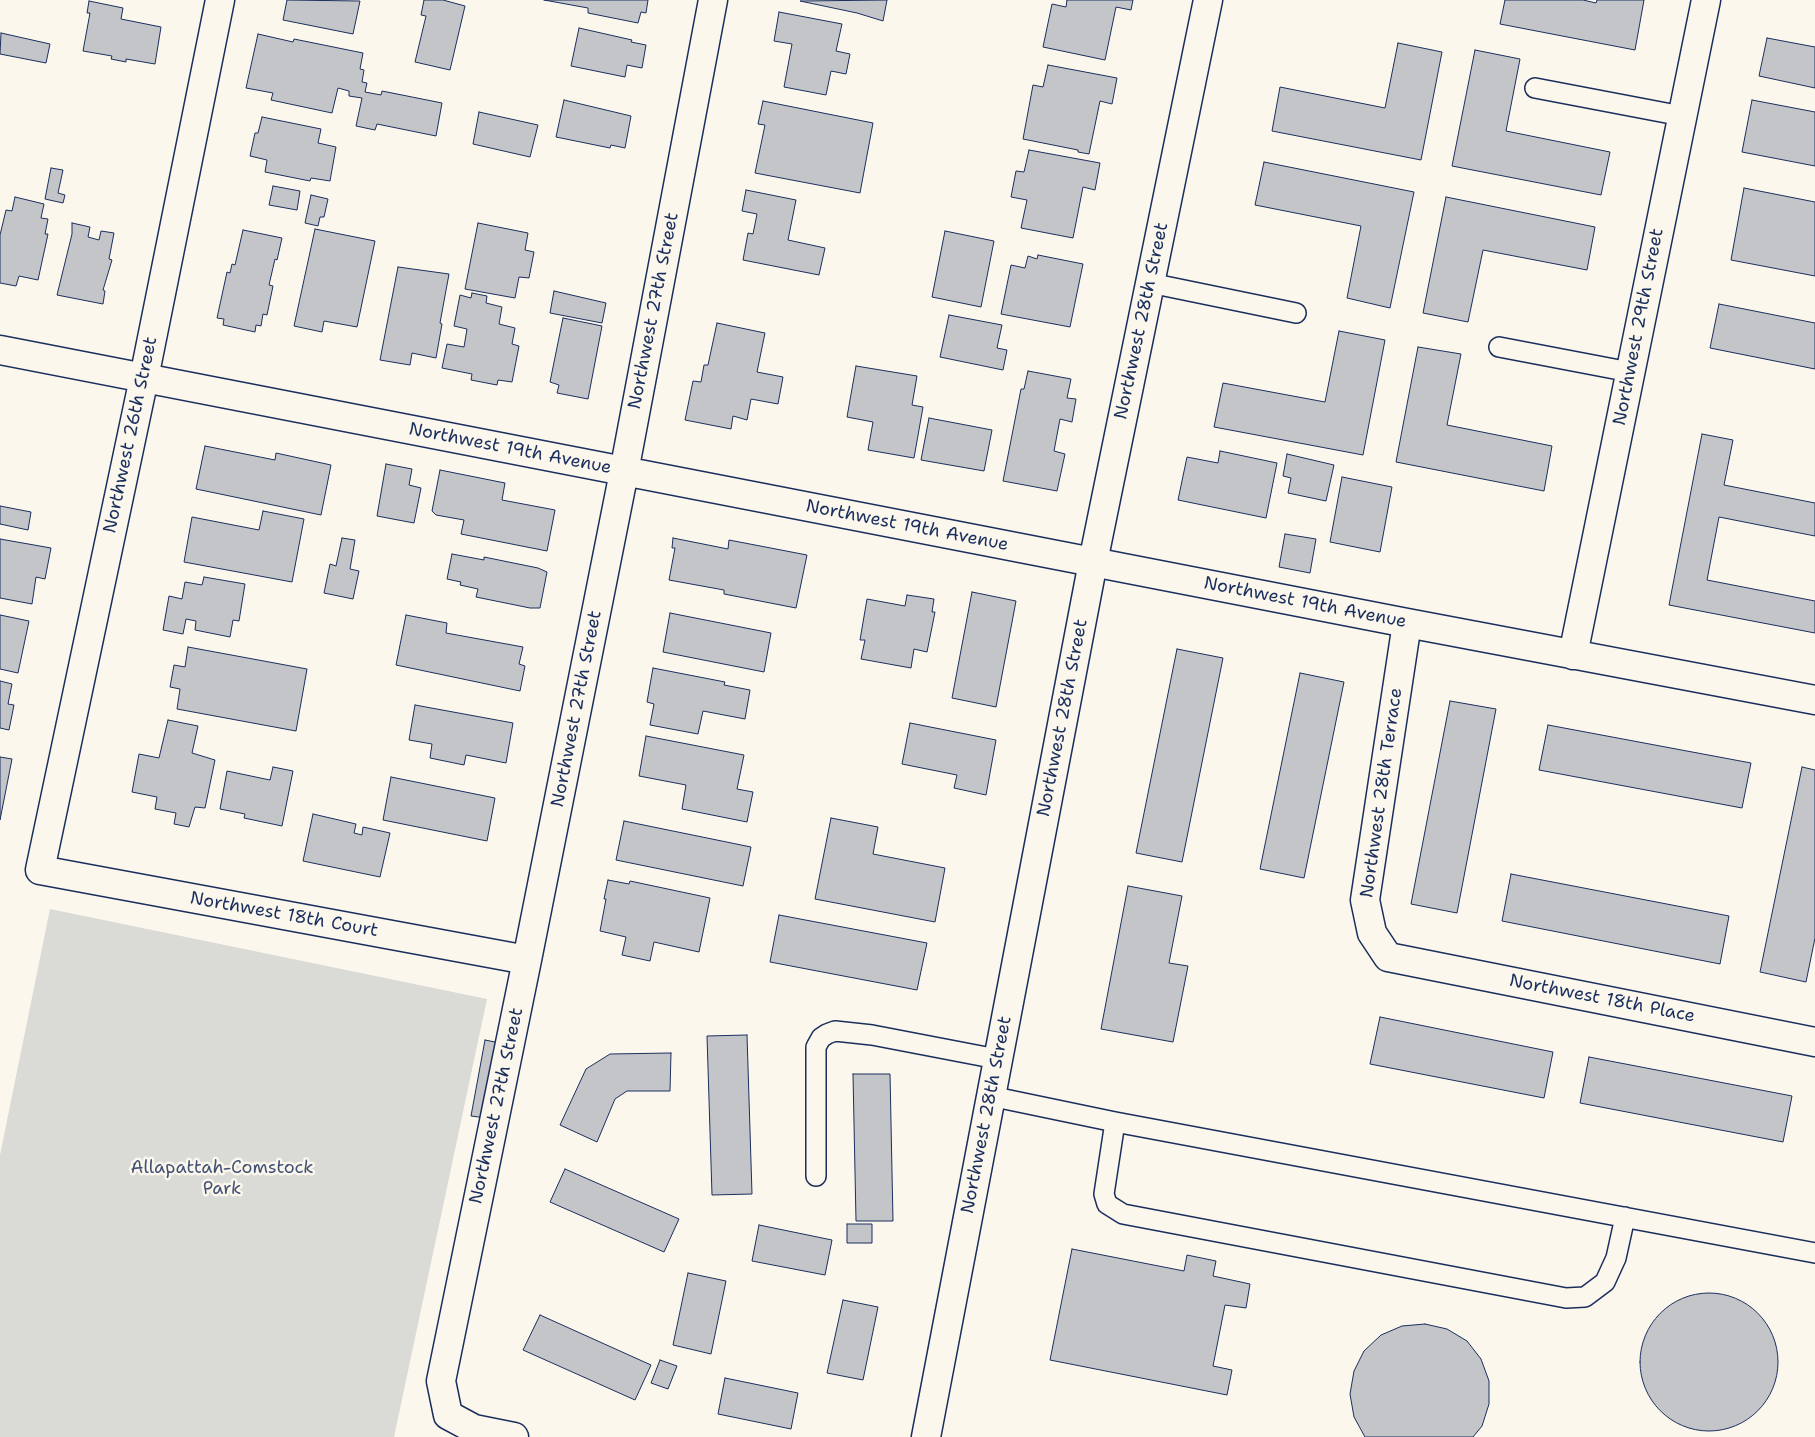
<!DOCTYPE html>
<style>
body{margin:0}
canvas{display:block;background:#fbf7ec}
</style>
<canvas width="1815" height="1437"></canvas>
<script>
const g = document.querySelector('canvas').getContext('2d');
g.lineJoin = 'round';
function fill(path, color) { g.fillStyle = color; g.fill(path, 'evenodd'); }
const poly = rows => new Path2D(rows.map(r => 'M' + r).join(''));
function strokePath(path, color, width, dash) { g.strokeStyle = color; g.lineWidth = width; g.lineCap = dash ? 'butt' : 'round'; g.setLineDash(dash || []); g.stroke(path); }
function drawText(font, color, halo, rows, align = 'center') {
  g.font = font + ' "Shantell Sans",sans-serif'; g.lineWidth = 5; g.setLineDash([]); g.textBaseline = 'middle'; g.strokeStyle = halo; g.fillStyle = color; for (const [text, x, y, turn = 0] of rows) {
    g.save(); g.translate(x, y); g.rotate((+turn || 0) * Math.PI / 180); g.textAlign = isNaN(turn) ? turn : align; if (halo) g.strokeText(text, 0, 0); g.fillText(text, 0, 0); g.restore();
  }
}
fill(poly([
 [50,909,487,999,394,1437,0,1437,0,1155]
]), '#dadad7');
const building = poly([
 [287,0,360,1,353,34,283,20,287,0],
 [424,0,443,0,465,6,450,70,415,62,426,16,421,15,424,0],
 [544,0,648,0,646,13,641,12,638,23,588,13,588,8,544,0],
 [887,0,883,21,857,13,800,1,887,0],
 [1067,0,1133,0,1131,10,1116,7,1105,60,1043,47,1052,4,1066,7,1067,0],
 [1505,0,1583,0,1596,3,1597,0,1644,0,1635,50,1500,24,1505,0],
 [89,1,123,8,121,19,161,27,155,64,126,59,126,62,111,59,112,56,83,51,90,13,87,13,89,1],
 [779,12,842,24,836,51,850,54,846,74,831,71,826,95,784,87,792,44,774,41,779,12],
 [579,28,632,40,631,42,646,45,642,68,627,65,625,77,571,66,579,28],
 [1,33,50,44,46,63,0,54,1,33],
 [258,34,293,42,294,39,363,53,360,69,364,70,362,82,367,83,365,92,381,95,382,91,442,103,436,136,377,124,375,130,356,126,362,98,349,96,349,91,338,88,332,113,271,100,273,93,246,88,258,34],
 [1767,38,1815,47,1815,88,1759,76,1767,38],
 [1398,43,1442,52,1421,160,1272,131,1280,87,1385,108,1398,43],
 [1475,50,1520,59,1506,131,1610,152,1601,195,1452,166,1475,50],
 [1048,65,1117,78,1112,104,1100,101,1089,154,1078,152,1078,150,1023,139,1033,85,1043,87,1048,65],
 [564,100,631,116,625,148,611,145,610,148,556,137,564,100],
 [1752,100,1815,112,1815,166,1742,152,1752,100],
 [763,101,873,123,860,193,755,173,765,125,758,124,763,101],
 [479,112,538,125,530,157,473,144,479,112],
 [262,117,321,129,318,143,336,147,330,181,311,178,310,181,265,172,267,160,250,156,255,133,258,133,262,117],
 [1029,150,1100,163,1095,190,1083,187,1073,238,1021,228,1027,200,1011,197,1016,171,1024,172,1029,150],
 [1264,162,1414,192,1390,308,1347,298,1361,226,1255,205,1264,162],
 [51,168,63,170,58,193,65,195,63,203,45,199,51,168],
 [273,186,300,191,297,210,269,205,273,186],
 [1744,188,1815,202,1815,276,1731,260,1744,188],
 [746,190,796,200,788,240,825,248,819,275,743,260,748,233,753,234,757,214,742,211,746,190],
 [311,195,328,199,324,217,320,217,318,226,305,223,311,195],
 [15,197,44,204,41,218,48,219,45,234,48,234,38,280,19,276,16,286,0,283,0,235,6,210,12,211,15,197],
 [1446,197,1595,227,1587,270,1483,250,1468,322,1423,313,1446,197],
 [72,223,90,227,88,237,99,240,101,231,114,233,109,259,112,260,103,290,105,291,103,304,57,295,72,234,72,223],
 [478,223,528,233,525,250,534,252,529,278,519,277,515,298,465,289,478,223],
 [315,229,375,241,357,327,324,321,322,332,294,326,315,229],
 [243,230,282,238,277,260,275,259,269,285,273,286,267,315,263,314,261,326,256,325,255,332,223,325,224,319,217,318,227,272,230,273,232,264,235,265,243,230],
 [945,231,994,241,981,307,932,297,945,231],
 [1038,255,1083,264,1070,327,1001,314,1011,265,1025,268,1028,256,1037,259,1038,255],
 [398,267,449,274,440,323,442,324,436,358,412,353,410,365,380,360,398,267],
 [554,291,606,303,602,323,550,313,554,291],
 [472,293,487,296,486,303,502,307,499,324,515,328,512,344,519,346,512,382,498,380,497,385,471,380,472,374,442,368,447,344,464,347,467,329,454,326,460,295,471,298,472,293],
 [1719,304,1815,323,1815,369,1710,348,1719,304],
 [949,315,1002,325,997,348,1007,350,1003,370,940,357,949,315],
 [563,318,602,326,588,399,557,393,559,385,550,382,563,318],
 [717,323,765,333,757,372,783,377,778,404,751,399,747,420,733,416,731,429,685,420,693,381,701,382,704,365,708,365,717,323],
 [1339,331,1385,340,1363,455,1214,427,1223,383,1325,402,1339,331],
 [1418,347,1461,354,1447,425,1552,446,1544,491,1396,462,1418,347],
 [856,366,917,376,912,405,923,407,914,458,868,450,873,422,847,417,856,366],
 [1028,371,1071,379,1067,398,1076,399,1072,422,1060,419,1054,451,1065,454,1057,491,1003,481,1021,389,1024,389,1028,371],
 [929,418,992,430,984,471,921,460,929,418],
 [1702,434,1733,440,1724,485,1815,503,1815,536,1719,517,1707,580,1815,601,1815,633,1669,605,1702,434],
 [205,446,275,460,276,453,331,465,321,515,196,489,205,446],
 [1220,451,1277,463,1266,518,1178,500,1187,457,1218,463,1220,451],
 [1287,454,1334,465,1326,501,1288,493,1291,478,1283,476,1287,454],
 [386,464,412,469,409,485,421,488,414,523,377,516,386,464],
 [440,470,505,483,502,500,555,510,547,551,461,534,464,520,436,515,432,511,440,470],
 [1342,477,1392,487,1380,552,1330,542,1342,477],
 [0,506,31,512,28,530,0,524,0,506],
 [263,511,304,519,292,582,184,562,192,517,259,530,263,511],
 [1285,534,1316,539,1310,573,1279,567,1285,534],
 [342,538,355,540,350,569,359,571,353,599,324,593,330,564,336,566,342,538],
 [673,538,728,549,729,540,807,555,796,608,724,594,724,590,669,580,675,548,672,548,673,538],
 [0,539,51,548,45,579,36,577,32,604,0,598,0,539],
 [452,554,484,560,484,557,538,568,547,572,540,608,530,608,476,597,478,589,460,585,461,582,447,579,452,554],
 [204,577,245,584,239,621,233,620,230,637,195,630,196,621,186,619,183,634,163,630,169,596,182,599,185,582,202,585,204,577],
 [972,592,1016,601,996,707,952,698,972,592],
 [907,595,934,599,932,612,935,612,927,652,914,649,911,668,861,659,865,640,860,640,867,599,905,606,907,595],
 [670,613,771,633,764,672,663,652,670,613],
 [0,615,29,621,18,673,0,669,0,615],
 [406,615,447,623,446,633,523,647,519,664,525,666,520,691,396,665,406,615],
 [188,647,307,669,296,731,177,709,180,689,170,687,174,665,185,667,188,647],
 [1177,649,1223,658,1182,862,1136,853,1177,649],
 [653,668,725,682,724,685,750,690,745,719,703,711,698,734,650,725,654,704,647,702,653,668],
 [1300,673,1344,682,1304,878,1260,869,1300,673],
 [0,681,12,684,8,704,14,705,9,730,0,728,0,681],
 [1450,701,1496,709,1457,913,1411,904,1450,701],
 [415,705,513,723,506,763,466,755,464,765,430,758,432,744,409,740,415,705],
 [168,720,198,726,192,753,215,760,205,808,195,807,189,827,174,824,176,813,155,809,157,797,132,792,139,754,159,758,168,720],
 [910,723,996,740,986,795,954,788,957,775,902,764,910,723],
 [1548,725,1751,763,1742,808,1539,770,1548,725],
 [646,736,744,755,737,789,753,792,747,822,682,809,686,785,639,776,646,736],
 [0,757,12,759,0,820,0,757],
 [273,767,293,771,282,826,244,818,245,814,220,809,227,771,270,780,273,767],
 [1802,767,1815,770,1815,938,1806,982,1760,972,1802,767],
 [391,777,495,798,487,841,383,820,391,777],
 [313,814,356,824,354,833,362,835,363,827,390,833,380,877,303,861,313,814],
 [831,818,878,827,873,854,945,868,935,922,815,899,831,818],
 [624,821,751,847,743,886,616,860,624,821],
 [1511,874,1729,916,1720,964,1502,921,1511,874],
 [608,880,629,884,630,881,710,898,699,952,654,942,650,961,622,955,626,937,600,931,606,899,604,899,608,880],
 [1128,886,1182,896,1169,963,1188,966,1173,1042,1101,1029,1128,886],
 [779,915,927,943,917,990,770,962,779,915],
 [1380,1017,1553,1052,1544,1098,1370,1064,1380,1017],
 [747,1035,752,1194,712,1195,707,1036,747,1035],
 [485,1040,500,1043,486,1118,471,1116,485,1040],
 [671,1053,670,1091,627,1091,615,1099,597,1142,560,1125,586,1069,610,1054,671,1053],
 [1589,1057,1792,1096,1783,1142,1580,1103,1589,1057],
 [853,1074,890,1074,893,1221,856,1221,853,1074],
 [565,1169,679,1219,664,1252,550,1202,565,1169],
 [847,1224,872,1224,872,1243,847,1243,847,1224],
 [759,1225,832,1240,825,1275,752,1261,759,1225],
 [1072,1249,1184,1271,1187,1255,1216,1261,1213,1276,1250,1284,1246,1308,1225,1305,1213,1366,1232,1370,1227,1395,1050,1360,1072,1249],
 [688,1273,726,1281,711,1354,673,1345,688,1273],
 '1640 1362a69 69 0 1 1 138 0a69 69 0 1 1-138 0Z',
 [843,1300,878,1307,863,1380,827,1373,843,1300],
 [540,1315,651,1365,635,1400,523,1350,540,1315],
 [1425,1324,1447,1329,1467,1341,1481,1359,1489,1381,1489,1404,1482,1426,1473,1437,1365,1437,1354,1417,1350,1394,1354,1371,1364,1351,1381,1335,1402,1326,1425,1324],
 [660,1360,677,1366,668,1389,651,1383,660,1360],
 [725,1378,798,1393,791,1429,718,1414,725,1378]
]);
fill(building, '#c3c5c9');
strokePath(building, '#1b2f5e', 1);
const service = poly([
 [1535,88,1682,116],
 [1150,283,1296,313],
 [1499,347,1630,372],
 [990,1096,1115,1122,1815,1253],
 [1115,1122,1104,1194,1107,1204,1123,1214,1566,1298,1585,1297,1605,1282,1616,1258,1625,1217],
 [816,1176,816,1047,821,1038,827,1034,835,1031,872,1035,997,1059]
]);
const minor = poly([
 [220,0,144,378,40,870,527,960],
 [0,350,1407,623,1815,700],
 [1407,623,1365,900,1372,933,1388,957,1815,1042],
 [1573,655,1706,0],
 [514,1437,474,1429,448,1415,441,1381,527,960,624,472,713,0]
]);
const tertiary = poly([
 [926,1437,1093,562,1208,0]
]);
strokePath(service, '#1b2f5e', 22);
strokePath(minor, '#1b2f5e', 31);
strokePath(tertiary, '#1b2f5e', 31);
strokePath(service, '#fbf7ec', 19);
strokePath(minor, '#fbf7ec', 28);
strokePath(tertiary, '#fbf7ec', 28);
drawText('18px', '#1b2f5e', '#fbf7ec', [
 ["Northwest 27th Street",654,311,-79],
 ["Northwest 28th Street",1142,321,-78],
 ["Northwest 29th Street",1639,327,-79],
 ["Northwest 26th Street",131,435,-78],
 ["Northwest 19th Avenue",510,449,11],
 ["Northwest 19th Avenue",907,526,11],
 ["Northwest 19th Avenue",1305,603,11],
 ["Northwest 27th Street",577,709,-79],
 ["Northwest 28th Street",1063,718,-79],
 ["Northwest 28th Terrace",1382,793,-82],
 ["Northwest 18th Court",284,915,10],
 ["Northwest 18th Place",1602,999,11],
 ["Northwest 27th Street",497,1106,-78],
 ["Northwest 28th Street",987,1115,-79]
]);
drawText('18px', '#415176', '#fbf7ec', [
 ["Allapattah-Comstock",222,1168],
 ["Park",222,1189]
]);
</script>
